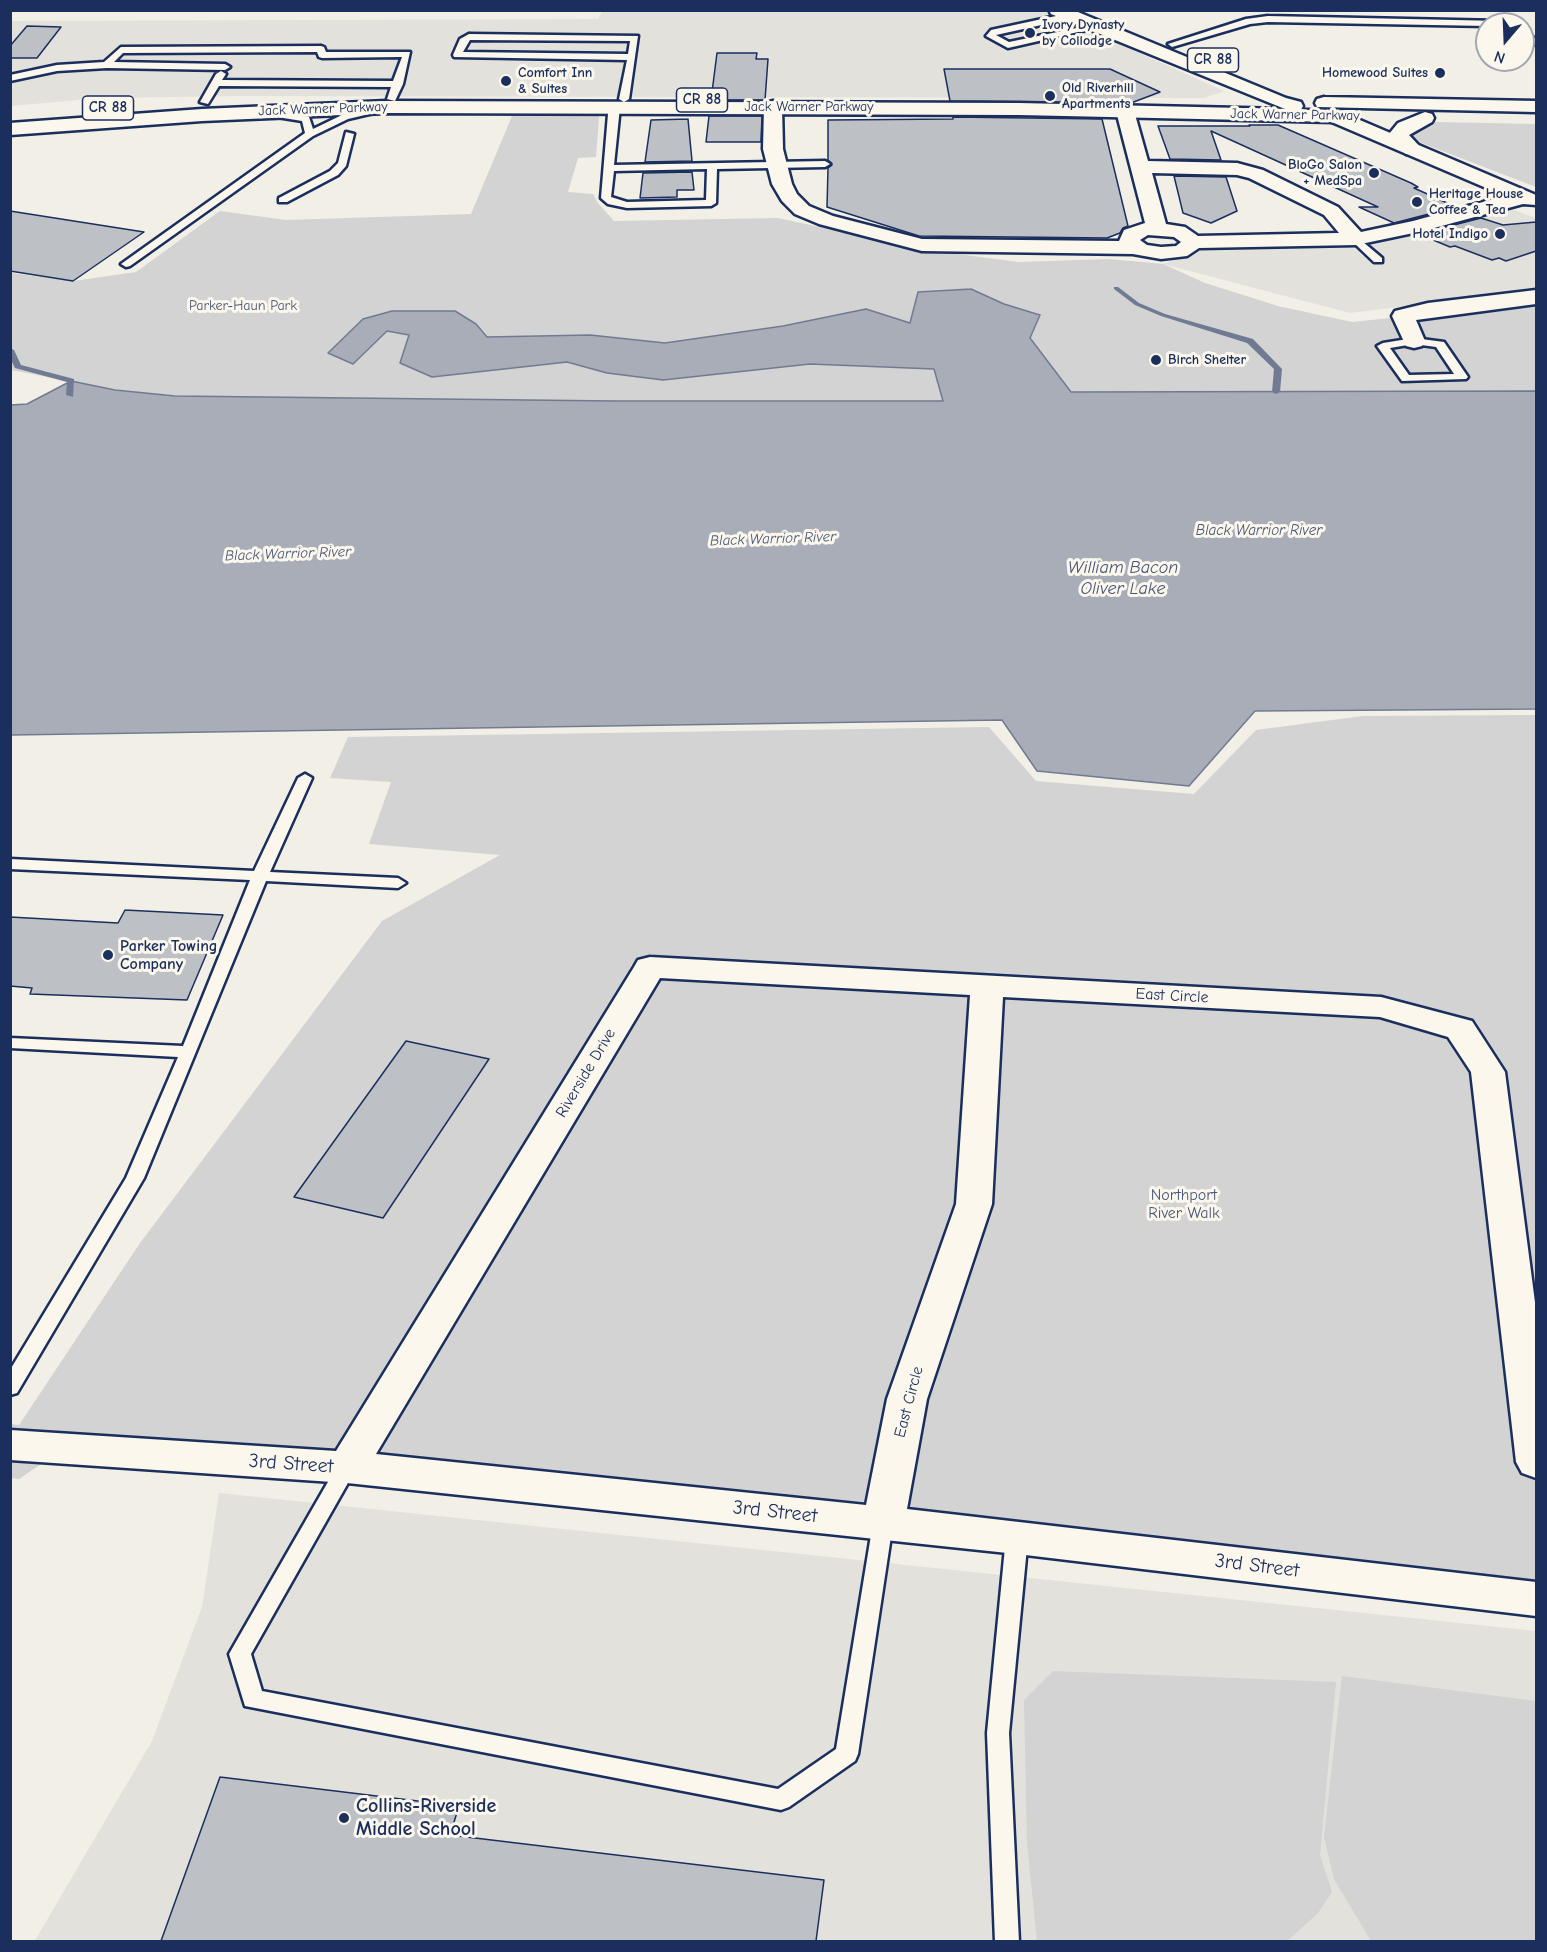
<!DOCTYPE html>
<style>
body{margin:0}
#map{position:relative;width:1547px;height:1952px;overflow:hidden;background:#f2efe6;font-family:"Comic Neue",sans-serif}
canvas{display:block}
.frame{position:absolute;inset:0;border:12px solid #1b2f5e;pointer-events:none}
.north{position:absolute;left:1475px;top:12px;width:60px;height:60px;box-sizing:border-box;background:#fbf7ec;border:2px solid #a1a7b3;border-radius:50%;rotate:199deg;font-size:16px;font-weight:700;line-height:24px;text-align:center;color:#1b2f5e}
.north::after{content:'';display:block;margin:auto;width:21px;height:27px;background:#1b2f5e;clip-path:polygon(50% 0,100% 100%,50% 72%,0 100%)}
</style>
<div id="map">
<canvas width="1547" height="1952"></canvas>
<div class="frame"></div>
<div class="north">N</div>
</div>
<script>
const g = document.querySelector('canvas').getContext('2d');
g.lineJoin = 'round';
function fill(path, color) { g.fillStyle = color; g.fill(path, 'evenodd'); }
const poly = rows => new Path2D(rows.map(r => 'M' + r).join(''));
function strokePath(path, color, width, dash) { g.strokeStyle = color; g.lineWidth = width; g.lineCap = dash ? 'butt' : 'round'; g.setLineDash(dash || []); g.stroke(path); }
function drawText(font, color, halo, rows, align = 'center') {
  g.font = font + ' "Comic Neue",sans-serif'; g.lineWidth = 6; g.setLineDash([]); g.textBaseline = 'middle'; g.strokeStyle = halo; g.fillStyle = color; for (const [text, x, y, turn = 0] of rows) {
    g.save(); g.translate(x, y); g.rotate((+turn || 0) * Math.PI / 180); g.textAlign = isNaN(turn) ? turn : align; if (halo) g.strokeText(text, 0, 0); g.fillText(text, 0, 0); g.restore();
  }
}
fill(poly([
 [603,10,1046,11,1224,91,1204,98,241,96,102,98,11,106,11,21,598,19],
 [1490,201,1536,218,1536,290,1350,313,1163,264,1212,244,1367,232],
 [219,1493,1536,1631,1536,1941,34,1942,152,1741,202,1607]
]), '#e2e1dc');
fill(poly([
 [517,104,600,104,596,157,578,158,568,192,593,194,597,202,614,221,778,218,926,250,1019,262,1109,259,1163,264,1205,283,1278,306,1352,322,1536,303,1536,391,1071,392,1030,338,1039,314,1004,304,971,289,910,323,866,309,783,326,665,343,590,335,487,337,476,324,392,311,353,364,387,330,409,335,432,377,567,362,607,373,663,380,810,364,934,369,943,401,615,401,175,396,115,390,11,370,11,273,73,281,136,272,220,211,286,220,471,214],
 [1435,122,1536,124,1536,187,1419,142,1411,135,1410,131,1423,123],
 [1536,715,1536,1580,132,1443,82,1436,19,1479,11,1478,10,1424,19,1425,140,1243,382,921,500,855,369,844,391,782,330,778,348,737,989,727,1036,781,1194,794,1256,730,1363,716],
 [1053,1671,1336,1682,1320,1855,1332,1892,1318,1913,1287,1941,1037,1941,1027,1843,1024,1700],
 [1342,1676,1536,1701,1536,1941,1371,1941,1334,1879,1324,1837]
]), '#d2d3d2');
const water = poly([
 [971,289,1004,304,1040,315,1030,338,1071,392,1536,391,1536,709,1255,711,1189,786,1037,771,1002,720,11,735,11,405,27,404,71,381,115,390,175,396,615,401,943,401,934,369,810,364,663,380,607,373,567,362,432,377,400,363,409,335,387,331,353,364,328,353,363,319,392,311,455,311,476,324,487,337,590,335,665,343,783,326,866,309,910,323,918,292,971,289]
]);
fill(water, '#a9adb7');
strokePath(water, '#707b93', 1.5);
fill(poly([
 [1114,287,1118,287,1139,303,1165,314,1253,339,1282,369,1280,392,1276,394,1272,392,1274,369,1247,343,1161,316,1135,305,1114,289,1114,287],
 [10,348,14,350,21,365,74,379,73,397,66,395,67,382,15,368,10,358,10,348]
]), '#707b93');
const building = poly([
 [27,26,61,27,37,58,10,58,10,46,27,26],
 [717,53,757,53,756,59,768,59,765,100,711,100,717,53],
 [944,69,1110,69,1160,92,1131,103,950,101,944,69],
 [709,116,762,116,761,142,706,142,709,116],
 [953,117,1102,119,1128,226,1123,228,1120,233,1107,238,919,236,827,207,828,168,832,165,828,160,828,120,953,119,953,117],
 [688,119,692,161,645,162,651,120,688,119],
 [1249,125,1278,125,1411,183,1418,187,1414,188,1456,207,1394,223,1359,207,1378,207,1211,131,1221,160,1170,159,1158,126,1250,126,1249,125],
 [692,172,694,190,677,190,677,197,640,198,643,173,692,172],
 [1174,176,1226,177,1237,211,1211,223,1183,213,1174,176],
 [10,211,144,232,73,281,10,271,10,211],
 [1481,218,1503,225,1536,222,1536,251,1506,261,1499,258,1492,260,1455,246,1450,247,1419,234,1481,218],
 [125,910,223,915,187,1000,30,994,32,988,10,986,10,917,118,923,125,910],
 [406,1041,489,1059,383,1218,294,1197,406,1041],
 [220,1777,459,1806,450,1835,824,1880,816,1941,161,1941,220,1777]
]);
fill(building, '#bdc0c4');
strokePath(building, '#1b2f5e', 1.5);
const lane = poly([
 [1070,13,1074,16,1073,18,996,35,1009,42,1096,24,1100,27,1008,48,986,36,991,30,1070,13],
 [1268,16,1501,21,1505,24,1487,24,1487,26,1268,22,1250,24,1172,47,1168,44,1246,19,1268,16],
 [1523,32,1536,39,1536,45,1523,39,1523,32],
 [469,34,638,36,629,99,624,102,619,99,627,60,454,57,453,55,460,39,469,34],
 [470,40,630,41,628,54,463,52,470,40],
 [321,46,324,47,326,52,410,52,403,84,395,101,387,99,391,87,219,86,208,104,200,102,216,74,221,71,226,74,222,80,393,81,402,57,322,58,319,57,317,52,123,53,114,62,225,64,230,67,225,70,107,68,57,71,10,81,10,75,57,65,104,62,121,47,321,46],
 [615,104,620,107,614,165,825,161,830,164,825,167,717,169,716,203,711,206,627,208,608,204,601,198,608,114,610,107,615,104],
 [707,169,706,200,627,202,611,197,614,171,707,169],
 [379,106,382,107,382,111,348,119,313,136,130,266,126,267,121,264,305,133,302,121,271,116,271,112,309,117,313,129,342,115,379,106],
 [346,132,354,134,346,166,338,175,287,202,279,202,279,198,330,171,338,163,346,132],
 [1356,236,1382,258,1382,262,1374,262,1352,241,1352,237,1356,236],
 [1414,338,1444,342,1468,377,1466,379,1402,381,1377,346,1383,343,1414,338],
 [1414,344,1436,347,1454,374,1409,375,1390,348,1414,344],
 [305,774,312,778,270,872,398,878,406,883,398,888,266,881,144,1178,17,1393,10,1395,10,1370,126,1178,178,1057,10,1048,10,1038,183,1046,250,880,10,869,10,859,254,871,298,778,305,774],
 [347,1459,354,1461,357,1467,251,1654,262,1691,778,1789,836,1749,873,1523,876,1517,883,1515,890,1517,893,1523,858,1754,855,1761,789,1807,781,1810,245,1706,229,1654,340,1461,347,1459],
 [1017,1529,1024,1531,1028,1537,1009,1733,1019,1942,995,1942,987,1733,1006,1537,1010,1531,1017,1529]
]);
const street = poly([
 [773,101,780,103,782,107,783,149,792,184,797,194,809,206,833,216,922,239,1119,241,1124,230,1145,223,1116,111,1118,107,1125,105,1132,107,1134,111,1148,161,1237,163,1263,170,1338,207,1361,232,1413,221,1505,196,1327,120,1325,116,1327,112,1341,112,1536,195,1536,205,1523,204,1423,231,1356,245,1199,248,1187,256,1161,259,1133,254,922,251,819,224,795,214,782,201,772,184,763,149,764,107,766,103,773,101],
 [1152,173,1237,175,1249,178,1324,215,1339,233,1198,236,1185,227,1166,224,1152,173],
 [1148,235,1174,237,1181,242,1176,246,1161,247,1147,245,1140,240,1148,235],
 [1536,290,1536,304,1416,320,1425,341,1422,346,1414,348,1406,346,1392,316,1395,311,1428,303,1536,290],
 [650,957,1381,997,1472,1021,1505,1072,1536,1310,1536,1478,1522,1473,1516,1462,1471,1072,1448,1037,1380,1017,1003,997,992,1204,927,1399,907,1509,1536,1582,1536,1616,1017,1554,347,1483,10,1460,10,1430,336,1451,634,967,638,960,650,957],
 [660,978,970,995,956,1204,887,1399,866,1505,376,1454,660,978]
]);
const secondary = poly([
 [1324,97,1536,101,1536,112,1317,107,1315,103,1317,99,1324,97],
 [1425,112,1432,114,1434,118,1432,122,1409,135,1423,150,1420,154,1406,154,1394,143,1389,134,1398,123,1425,112]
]);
const primary = poly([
 [1049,10,1073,10,1286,98,1301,102,1303,106,1301,110,1334,110,1341,112,1343,116,1341,120,1334,122,1019,115,387,113,202,121,10,135,10,123,202,109,387,101,1019,103,1285,109,1051,14,1049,10]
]);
strokePath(lane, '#1b2f5e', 5);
strokePath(street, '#1b2f5e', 5);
strokePath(secondary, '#1b2f5e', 5);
strokePath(primary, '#1b2f5e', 5);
fill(lane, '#fbf7ec');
fill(street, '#fbf7ec');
fill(secondary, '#fbf7ec');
fill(primary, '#fbf7ec');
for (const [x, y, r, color] of [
 [1030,33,6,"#1b2f5e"],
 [1440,73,6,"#1b2f5e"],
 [506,81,6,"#1b2f5e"],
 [1050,96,6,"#1b2f5e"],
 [1374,173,6,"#1b2f5e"],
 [1417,202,6,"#1b2f5e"],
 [1500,234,6,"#1b2f5e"],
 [1156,360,6,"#1b2f5e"],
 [108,955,6,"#1b2f5e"],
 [344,1818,6,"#1b2f5e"]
]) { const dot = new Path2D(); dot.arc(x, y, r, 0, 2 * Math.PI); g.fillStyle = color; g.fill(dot); strokePath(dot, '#fbf7ec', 2); }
drawText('bold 14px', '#1b2f5e', '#fbf7ec', [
 ["Ivory Dynasty",1042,25],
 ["by Collodge",1042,41],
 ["Comfort Inn",518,73],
 ["& Suites",518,89],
 ["Homewood Suites",1428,73,"right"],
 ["Old Riverhill",1062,88],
 ["Apartments",1062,104],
 ["BloGo Salon",1362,165,"right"],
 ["+ MedSpa",1362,181,"right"],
 ["Heritage House",1429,194],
 ["Coffee & Tea",1429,210],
 ["Hotel Indigo",1488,234,"right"],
 ["Birch Shelter",1168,360]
], 'left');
drawText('14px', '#1b2f5e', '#fbf7ec', [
 ["Jack Warner Parkway",809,107],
 ["Jack Warner Parkway",323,109,-2],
 ["Jack Warner Parkway",1295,115,1]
]);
drawText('14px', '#49587b', '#fbf7ec', [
 ["Parker-Haun Park",243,306]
]);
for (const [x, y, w] of [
 [1213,60,51],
 [702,100,51],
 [108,108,51]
]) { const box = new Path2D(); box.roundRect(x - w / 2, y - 12, w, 24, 4.5); g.fillStyle = '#fbf7ec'; g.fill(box); strokePath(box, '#1b2f5e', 1.5); }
drawText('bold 15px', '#1b2f5e', null, [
 ["CR 88",1213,60],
 ["CR 88",702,100],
 ["CR 88",108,108]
]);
drawText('italic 15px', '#465579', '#fbf7ec', [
 ["Black Warrior River",1259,531],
 ["Black Warrior River",773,539,-2],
 ["Black Warrior River",288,554,-2]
]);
drawText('bold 16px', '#1b2f5e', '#fbf7ec', [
 ["Parker Towing",120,946],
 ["Company",120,964]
], 'left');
drawText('16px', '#1b2f5e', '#fbf7ec', [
 ["East Circle",1172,996,3],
 ["Riverside Drive",586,1073,-59],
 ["East Circle",909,1402,-75]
]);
drawText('16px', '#49587b', '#fbf7ec', [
 ["Northport",1184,1195],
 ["River Walk",1184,1213]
]);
drawText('italic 18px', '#465579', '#fbf7ec', [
 ["William Bacon",1123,568],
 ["Oliver Lake",1123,589]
]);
drawText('20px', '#1b2f5e', '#fbf7ec', [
 ["3rd Street",291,1464,4],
 ["3rd Street",775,1512,6],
 ["3rd Street",1257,1566,7]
]);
drawText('bold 20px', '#1b2f5e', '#fbf7ec', [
 ["Collins-Riverside",356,1806],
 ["Middle School",356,1829]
], 'left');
</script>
